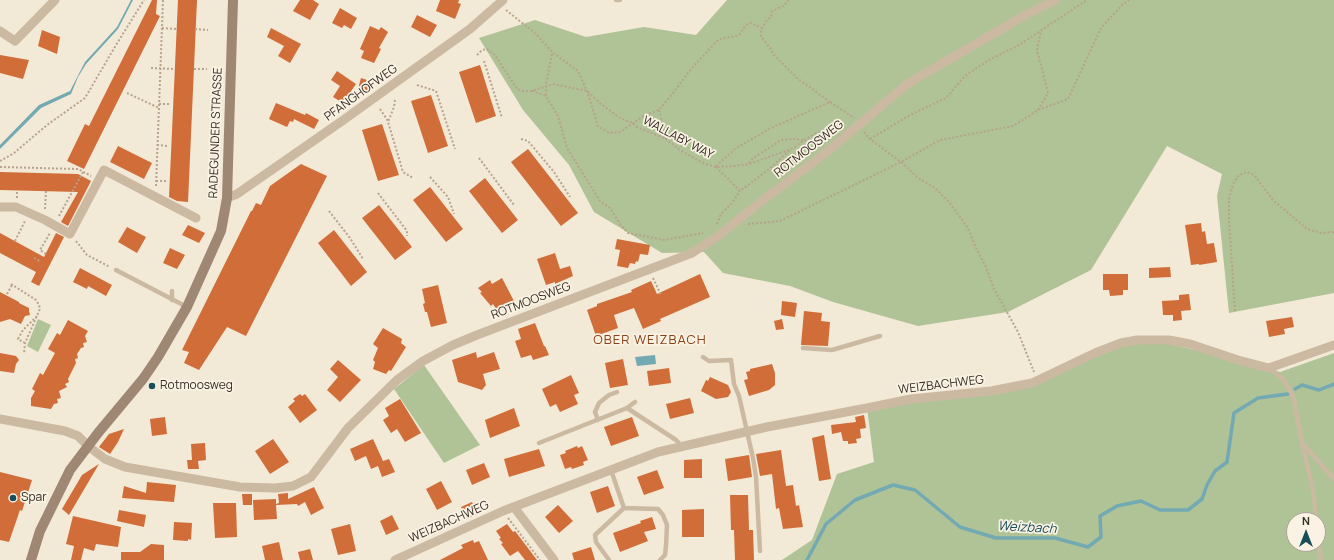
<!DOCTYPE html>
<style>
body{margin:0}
#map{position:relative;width:1334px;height:560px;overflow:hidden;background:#f3e9d7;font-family:Manrope,sans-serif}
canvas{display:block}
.north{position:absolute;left:1286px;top:512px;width:40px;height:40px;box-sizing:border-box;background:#faf2e3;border:1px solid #aba397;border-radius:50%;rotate:0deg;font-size:11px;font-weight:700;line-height:16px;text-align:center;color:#352c25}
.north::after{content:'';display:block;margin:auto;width:14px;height:18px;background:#184e5a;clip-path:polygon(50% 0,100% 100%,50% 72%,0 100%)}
</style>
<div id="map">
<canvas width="1334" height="560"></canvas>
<div class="north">N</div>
</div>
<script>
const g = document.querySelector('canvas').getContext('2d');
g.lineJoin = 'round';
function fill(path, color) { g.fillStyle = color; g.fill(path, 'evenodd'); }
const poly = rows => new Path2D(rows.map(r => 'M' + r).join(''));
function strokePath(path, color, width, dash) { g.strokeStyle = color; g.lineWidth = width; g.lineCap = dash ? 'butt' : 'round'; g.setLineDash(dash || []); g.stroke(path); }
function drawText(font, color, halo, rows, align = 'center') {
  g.font = font + ' Manrope,sans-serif'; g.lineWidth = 3.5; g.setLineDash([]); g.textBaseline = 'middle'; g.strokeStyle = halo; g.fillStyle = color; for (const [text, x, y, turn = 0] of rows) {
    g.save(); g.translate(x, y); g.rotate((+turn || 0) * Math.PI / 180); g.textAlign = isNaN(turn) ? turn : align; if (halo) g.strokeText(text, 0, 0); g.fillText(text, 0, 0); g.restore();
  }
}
fill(poly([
 [727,0,1334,0,1334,293,1229,313,1217,196,1222,174,1167,146,1091,270,1008,312,918,326,833,302,790,286,723,273,704,252,662,253,594,212,569,165,523,110,479,38,535,20,586,37,644,27,696,35],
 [38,319,51,325,38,352,27,346],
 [1149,339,1269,368,1280,372,1334,353,1334,560,782,560,812,540,837,474,874,462,867,408,1032,383,1095,353],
 [1294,520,1318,520,1318,544,1294,544],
 [424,365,480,445,444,463,394,389]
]), '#afc396');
fill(poly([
 [131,0,133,0,118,29,86,64,78,77,71,94,41,108,0,149,0,145,39,105,70,91,85,62,117,27],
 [655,355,656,364,637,366,635,357]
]), '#73a9b2');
strokePath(poly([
 [1295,389,1302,385,1319,390,1334,384],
 [807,560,826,524,855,500,893,485,915,490,960,527,996,538,1055,538,1088,547,1101,537,1100,516,1117,506,1141,501,1160,510,1188,510,1202,499,1207,485,1215,471,1227,462,1234,413,1258,398,1288,394]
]), '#73a9b2', 3.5);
fill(poly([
 [152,0,157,0,156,14,160,16,84,169,67,161,85,124,89,126],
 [178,0,197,0,188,202,177,201,169,197],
 [300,0,313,0,319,4,310,20,293,11],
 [440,0,459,0,458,3,461,4,455,19,436,11],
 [340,8,357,18,351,29,344,25,342,28,332,23],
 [417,15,437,25,430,37,411,27],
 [370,26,379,30,381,27,388,32,379,48,381,49,374,63,361,58,364,51,360,49],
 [271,28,301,44,290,63,278,56,284,46,267,37],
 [42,30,60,37,57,54,38,46],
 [0,55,29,60,23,79,0,73],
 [480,65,496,116,476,123,459,72],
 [337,71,356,84,343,103,333,97,340,86,331,80],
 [361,78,370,81,368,91,358,89],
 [431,95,448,146,428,153,411,101],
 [276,103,305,115,306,113,319,120,314,129,294,119,293,122,290,121,287,127,269,119],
 [382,124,399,175,378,181,362,130],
 [118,146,152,163,144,179,110,162],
 [528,149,578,213,561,226,511,162],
 [301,164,327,176,246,336,227,327,199,370,184,363,189,352,182,350,251,211,252,211,256,203,261,205,270,186],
 [0,172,78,174,91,181,68,226,61,222,78,192,0,190],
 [485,178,518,220,502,233,469,191],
 [430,187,463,229,446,242,413,200],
 [379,205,412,247,395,260,362,218],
 [1201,223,1202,232,1205,231,1207,244,1214,243,1217,262,1199,265,1199,264,1191,265,1185,225],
 [188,225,205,233,199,243,182,235],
 [127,227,146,237,137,253,118,242],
 [334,230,367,272,351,286,318,243],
 [0,233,44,257,56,233,64,237,39,286,31,282,36,272,0,253],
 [617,239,650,245,648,255,640,254,638,262,636,261,635,264,630,263,628,268,617,266,620,250,615,249],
 [170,248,185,255,177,269,163,263],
 [555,253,560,269,570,266,573,276,555,284,555,282,546,285,537,259],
 [1170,267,1171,277,1149,278,1149,268],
 [80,268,112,285,106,296,88,286,87,289,73,282],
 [700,274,710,297,660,319,661,321,643,329,634,308,614,315,618,328,596,336,587,310,597,306,597,304,632,292,631,290,651,281,657,294],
 [1103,274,1128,274,1128,290,1123,290,1123,295,1110,296,1109,290,1103,290],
 [502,278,514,301,497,310,493,304,491,306,480,293,482,292,478,288,490,280,492,284],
 [438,285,447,323,431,327,427,312,425,312,423,304,425,303,422,289],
 [0,292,19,302,19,303,29,308,29,311,30,315,25,316,21,324,10,319,0,322],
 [1189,294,1191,310,1181,311,1182,320,1173,321,1173,315,1163,315,1162,301,1179,300,1179,295],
 [782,301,797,303,795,317,781,315],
 [804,311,822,313,821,321,830,322,828,346,801,345],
 [1292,317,1294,327,1284,329,1285,334,1269,337,1266,321],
 [782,319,784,329,776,330,774,321],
 [68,320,88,331,85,336,87,342,83,343,84,347,81,348,77,354,78,358,75,359,76,363,68,379,69,382,65,384,67,387,59,391,61,398,57,399,58,403,54,404,51,409,31,406,31,398,35,391,32,389,40,373,43,375,55,353,48,349,57,333,60,335],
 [535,323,544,346,545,346,549,355,533,360,531,355,521,358,515,341,521,339,518,329],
 [383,328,402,339,401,343,406,347,391,371,389,370,386,374,373,369,375,362,373,360,378,348,373,344],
 [476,352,477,358,494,352,500,369,483,374,486,385,482,390,458,382,452,360],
 [0,353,16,356,19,360,16,364,14,373,0,371],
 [623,359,628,385,610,388,605,363],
 [338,360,361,380,340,402,327,390,338,377,330,369],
 [772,364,775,373,775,385,769,390,749,396,744,380,748,379,746,372,750,371,750,369],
 [669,368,671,383,649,386,647,371],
 [571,375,579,393,574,395,578,404,560,412,556,404,550,407,542,389],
 [710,377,728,385,731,392,728,397,716,399,701,391,706,380,708,381],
 [300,394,302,396,305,394,317,410,300,423,288,407,295,401,293,399],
 [690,398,694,413,670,419,666,404],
 [400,399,421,433,405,442,397,429,391,433,383,420,389,416,385,408],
 [514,408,520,426,490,438,485,420],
 [864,415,866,428,860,429,861,438,856,439,857,443,848,444,848,441,843,441,841,432,832,434,831,425,856,422,855,417],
 [165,417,167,434,152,436,150,419],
 [632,417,639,436,611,446,604,427],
 [124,429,118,442,110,454,99,447,109,434],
 [824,435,831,479,819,481,812,438],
 [273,439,289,462,270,474,255,451],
 [373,439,383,461,389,459,395,472,382,477,378,466,371,469,366,456,355,461,350,449],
 [205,443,206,460,198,461,199,469,188,469,187,460,192,460,191,444],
 [577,446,578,448,582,446,588,460,583,462,584,465,572,469,571,467,565,469,560,455,566,453,565,451],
 [539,449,545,466,509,477,504,459],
 [781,450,786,486,793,485,796,506,799,505,803,527,783,529,779,508,776,509,772,474,760,476,756,454],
 [749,455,752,477,728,481,725,459],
 [702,459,702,478,684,478,684,460],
 [484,463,490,477,472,485,466,470],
 [99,464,69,515,62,509,82,475],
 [657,470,664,488,644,495,637,477],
 [0,472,32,480,22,511,20,510,9,542,0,540],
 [441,481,452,502,437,510,426,489],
 [147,482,176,485,174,502,122,498,124,486,146,493],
 [608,486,615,506,597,513,590,492],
 [314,487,324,508,311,515,305,502,298,506,297,504,276,505,277,519,254,520,253,500,276,499,276,504,279,503,278,494,288,493,288,499],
 [242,494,252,494,252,505,243,505],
 [730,495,748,495,749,530,753,530,754,560,735,560,734,530,731,530],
 [472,502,477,514,467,519,461,507],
 [213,503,236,503,237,537,215,538],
 [558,505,573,521,559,533,545,517],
 [704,509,704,537,682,537,682,510],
 [119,510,146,515,144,527,117,521],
 [392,515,399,529,386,535,380,521],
 [73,516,121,527,118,547,96,544,94,551,84,548,81,560,71,560,74,546,66,544],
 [652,517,656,529,644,532,648,541,620,552,613,533,641,523,640,521],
 [174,522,192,523,191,540,188,539,188,541,173,540],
 [350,524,356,551,338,555,331,529],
 [507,524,513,532,515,531,537,560,525,560,518,551,510,556,501,544,503,543,499,539,501,538,496,531],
 [473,540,474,543,479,541,488,560,440,560,463,548,461,545],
 [279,542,283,560,265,560,262,546],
 [151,544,164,545,164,560,121,560,121,552,140,552],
 [591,547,595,560,574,560,572,553],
 [310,549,313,560,300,560,298,552]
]), '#d06d38');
strokePath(poly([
 [789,0,783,6,772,11,771,17,767,20,761,30,761,37,768,45,774,55,797,78,830,102],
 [506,10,536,34,553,53,578,71,587,91,598,126,609,133,620,132,645,115,659,110,673,93,691,69,717,41,723,38,731,37,739,35,746,25,751,23,762,28],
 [162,28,177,29],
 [195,29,208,30],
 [552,54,546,85,546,96,558,116,567,148,600,201,610,208,620,224,628,233,664,240,703,233],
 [477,55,482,50,487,49,495,55,517,89,523,91,532,91,553,84,587,91,601,104,620,118,633,123,637,127,666,139,680,150,703,163,716,167,735,166,749,164,791,149],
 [484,61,502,118],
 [151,68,175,69],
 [194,69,207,69],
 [417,85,436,91,455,149],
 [532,91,546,96],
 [127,93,159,108],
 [395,100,394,107,388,122,403,172,413,178],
 [159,104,170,104],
 [380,109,388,121],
 [659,110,666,139],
 [1038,110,1048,93,1037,50,1041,31],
 [864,132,870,139,901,162,918,178,935,188,949,202,968,228,975,246,986,267,994,289,1018,332,1034,372],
 [521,139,528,141,554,172,570,197],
 [870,139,910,115,946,98,965,76,987,61,1019,45,1087,0],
 [157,145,168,146],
 [479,158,514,205],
 [0,161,14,153,47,125,85,98,116,45,144,0],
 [749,163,752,159,781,140,794,139,805,140],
 [716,166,735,149,769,129,830,102,854,118],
 [0,167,78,169,91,176],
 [716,167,740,191,768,170,791,149,816,133,838,129],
 [430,177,448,197,454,214],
 [156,181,166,181],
 [156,186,163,0],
 [378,193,407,231,407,236],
 [17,198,17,190],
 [45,209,46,191],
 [329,211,350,238,363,259],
 [59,216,83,172],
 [717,224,721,214,731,204,740,191],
 [748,224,780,221,901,162,940,140,1013,126,1038,110,1068,99,1101,28,1123,4,1129,0],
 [15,241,25,221],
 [76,241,87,255,110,267],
 [46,254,40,250,50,233],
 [34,258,41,262],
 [653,278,661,295],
 [11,284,36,300,39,305,40,309,25,343,24,354],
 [7,294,12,285],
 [1235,311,1229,221,1229,199,1233,184,1239,175,1247,172,1254,175,1273,200,1307,229,1321,233,1334,232],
 [25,343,18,339,23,330,37,316],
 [508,518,540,560]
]), '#b7a38c', 2, [2, 2]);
strokePath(poly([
 [616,0,620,0],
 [116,270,187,307],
 [172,291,172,300],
 [803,348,832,350,880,336],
 [703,357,709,361,731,360,734,384,739,396,753,458,756,477,760,551],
 [1269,368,1283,379,1291,392,1294,400,1302,443,1314,495,1316,520],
 [627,408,635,402],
 [598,420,595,412,599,403,609,395,617,392],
 [539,443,627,408,676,440,683,447],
 [1303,444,1334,479],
 [611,470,624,508],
 [1318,544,1321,560],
 [609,560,596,542,595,535,624,508,658,509,663,515,667,525,666,546,665,555,660,560]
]), '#ccb9a2', 4.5);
strokePath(poly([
 [0,31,15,41,55,0],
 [227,198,237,194,342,121,470,29,503,0],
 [0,207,16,207,45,220,70,234,104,170,196,218],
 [0,419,65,431,78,436,88,446,105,459,125,467,240,487,275,488,293,486,311,477,348,428,397,380,423,361,453,345,477,335,692,253,721,234,754,207,828,151,907,84,1029,13,1056,0],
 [514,507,554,560],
 [395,560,503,511,658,452,767,427,867,408,911,399,991,391,1032,383,1095,353,1121,343,1137,340,1169,340,1190,344,1238,360,1269,368,1334,345]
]), '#ccb9a2', 9);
strokePath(poly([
 [31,560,40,531,70,470,98,433,143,379,158,357,187,307,221,231,227,198,233,0]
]), '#9f8873', 10);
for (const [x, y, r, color] of [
 [152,386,4,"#184e5a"],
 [13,498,4,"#184e5a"]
]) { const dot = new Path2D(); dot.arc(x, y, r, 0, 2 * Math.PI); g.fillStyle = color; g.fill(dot); strokePath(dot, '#faf2e3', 1.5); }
drawText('12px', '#352c25', '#faf2e3', [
 ["PFANGHOFWEG",361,93,-36],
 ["RADEGUNDER STRASSE",216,133,-88],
 ["WALLABY WAY",678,138,28],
 ["ROTMOOSWEG",809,149,-38],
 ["ROTMOOSWEG",531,301,-21],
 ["WEIZBACHWEG",941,385,-7],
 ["WEIZBACHWEG",449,522,-24]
]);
drawText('12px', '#352c25', '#faf2e3', [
 ["Rotmoosweg",160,386],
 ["Spar",21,498]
], 'left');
g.letterSpacing = '1px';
drawText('13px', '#8b4018', '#faf2e3', [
 ["OBER WEIZBACH",650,340]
]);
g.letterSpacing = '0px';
drawText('italic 13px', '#184e5a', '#faf2e3', [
 ["Weizbach",1027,528,3]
]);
</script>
